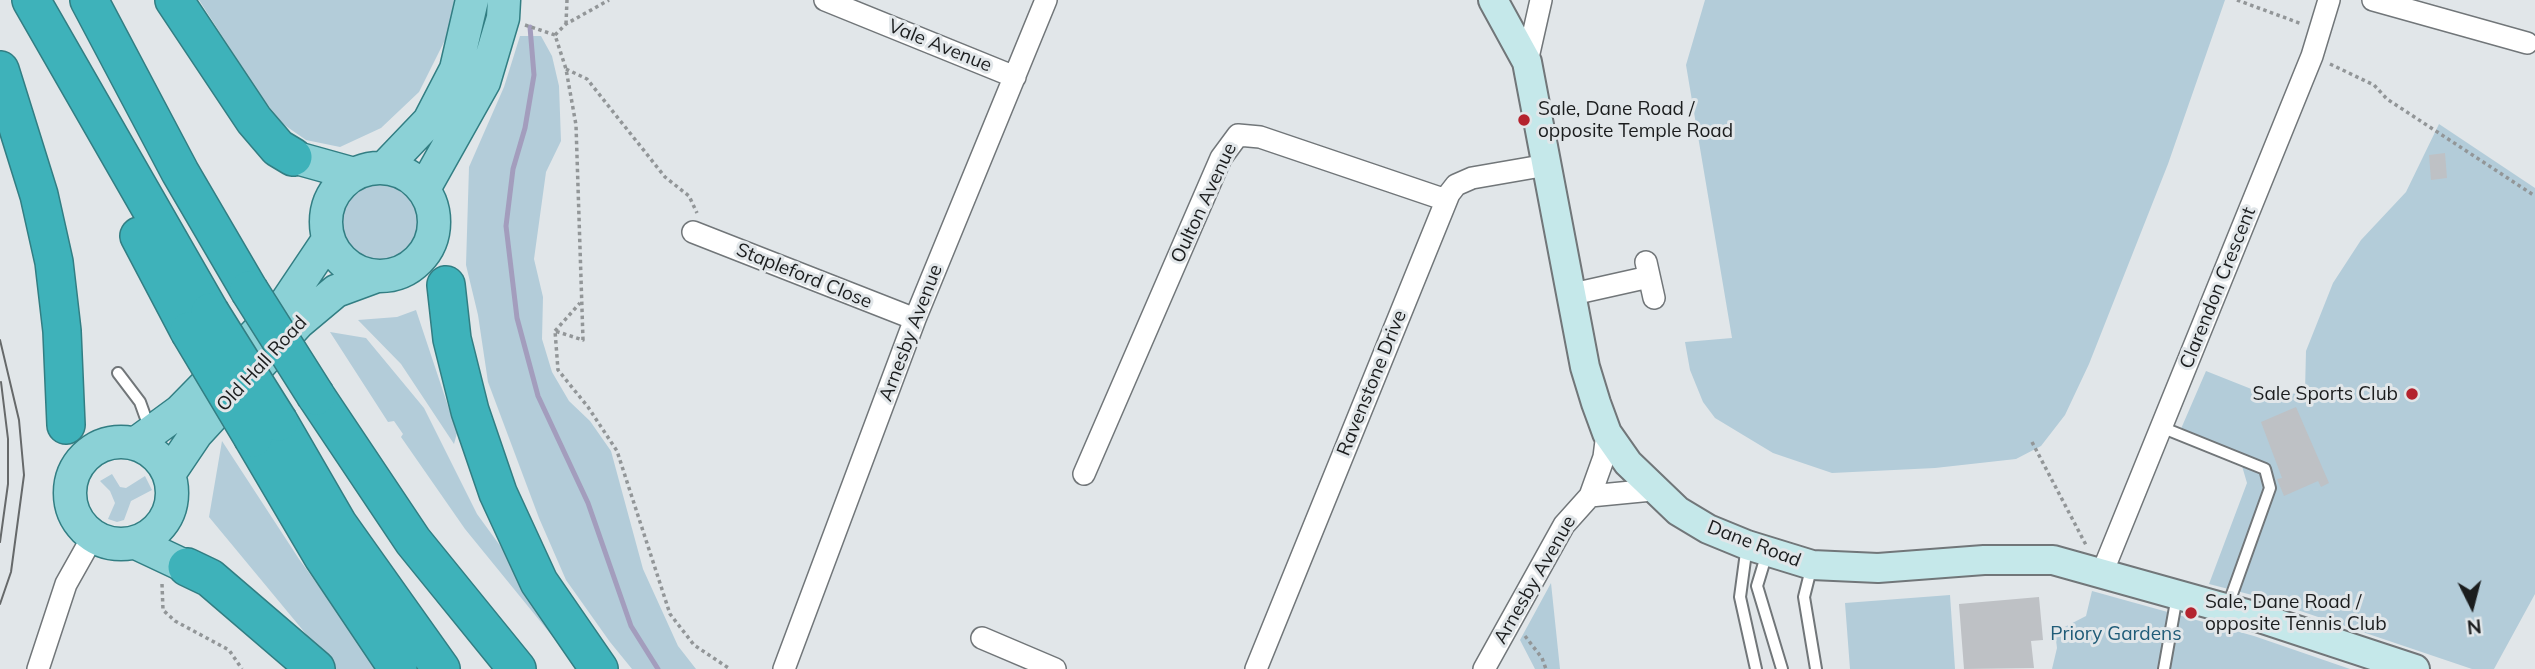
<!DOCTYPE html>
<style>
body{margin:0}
#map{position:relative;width:2535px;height:669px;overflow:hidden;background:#e1e6e9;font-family:Mulish,sans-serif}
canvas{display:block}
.north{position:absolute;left:2437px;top:571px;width:70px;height:70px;-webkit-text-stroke:5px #e1e6e9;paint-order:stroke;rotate:174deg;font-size:19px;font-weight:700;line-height:28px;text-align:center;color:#1b1d1e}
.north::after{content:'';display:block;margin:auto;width:24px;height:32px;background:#1b1d1e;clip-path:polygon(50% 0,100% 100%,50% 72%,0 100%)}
</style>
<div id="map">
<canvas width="2535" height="669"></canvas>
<div class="north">N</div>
</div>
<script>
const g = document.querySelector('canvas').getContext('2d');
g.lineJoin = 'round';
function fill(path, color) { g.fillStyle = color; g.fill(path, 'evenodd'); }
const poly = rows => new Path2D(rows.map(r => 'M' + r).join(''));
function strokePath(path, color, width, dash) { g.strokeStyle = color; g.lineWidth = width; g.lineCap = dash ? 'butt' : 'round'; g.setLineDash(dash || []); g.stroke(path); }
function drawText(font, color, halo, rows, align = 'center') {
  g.font = font + ' Mulish,sans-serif'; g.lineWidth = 6; g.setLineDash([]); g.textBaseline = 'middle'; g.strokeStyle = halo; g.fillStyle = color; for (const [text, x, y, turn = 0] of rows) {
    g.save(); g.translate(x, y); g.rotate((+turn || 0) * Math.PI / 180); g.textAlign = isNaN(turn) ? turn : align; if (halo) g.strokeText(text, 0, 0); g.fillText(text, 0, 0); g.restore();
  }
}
fill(poly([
 [199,0,455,0,450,30,419,92,381,128,340,147,306,140,283,124,260,95],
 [1705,0,2225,0,2168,164,2089,364,2065,415,2041,446,2016,459,1935,468,1832,473,1773,453,1715,418,1703,402,1690,370,1685,342,1732,338,1686,65],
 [520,36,541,36,552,56,559,86,561,141,546,172,534,259,543,297,542,339,552,372,569,401,590,421,611,451,643,569,678,646,696,669,632,669,610,642,566,580,539,518,488,382,478,315,466,265,469,167,504,87],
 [2439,124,2535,188,2535,594,2494,669,2472,669,2256,596,2209,584,2247,483,2242,466,2177,438,2206,371,2274,398,2305,391,2306,351,2333,283,2361,240,2406,192],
 '341 223a39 39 0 1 1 78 0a39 39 0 1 1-78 0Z',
 [416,310,457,433,454,444,401,364,358,320,397,317],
 [330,332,366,338,424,408,477,514,573,646,562,648,465,529,401,437,403,434,394,421,388,422],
 [222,441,299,559,379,669,335,669,209,517],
 [112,474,120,487,126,488,145,476,152,490,131,501,124,520,117,522,108,519,115,503,110,491,100,481],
 [1551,583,1560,669,1535,669,1520,640],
 [2092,591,2254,636,2350,669,2052,669,2057,648,2055,632,2086,616],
 [1950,595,1955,669,1850,669,1845,603]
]), '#b3ccd9');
strokePath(poly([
 [530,27,534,75,525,128,513,169,506,226,517,318,538,396,588,503,631,626,658,669]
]), '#a39dbd', 5);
fill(poly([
 [2445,153,2447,178,2431,180,2429,155],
 [2296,407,2329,483,2321,487,2318,481,2284,496,2277,479,2282,478,2261,422],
 [2039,597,2043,640,2031,641,2034,668,1964,669,1959,604]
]), '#bec1c5');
const lane = poly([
 [118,373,140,402,149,427],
 [2161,427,2265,469,2270,488,2227,608],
 [1747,545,1740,597,1756,669],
 [1767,553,1757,586,1782,669],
 [1812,565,1804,597,1816,669],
 [2164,669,2177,596]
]);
const street = poly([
 [825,0,1015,77],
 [2373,0,2527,43],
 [1527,62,1541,0],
 [693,232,915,319],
 [1646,262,1654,298],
 [1573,294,1649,277],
 [1084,474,1221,158,1238,135,1260,137,1446,200],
 [1590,496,1652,490],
 [2102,573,2312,56,2329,0],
 [982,638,1055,669],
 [38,669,66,584,93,536],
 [784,669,915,319,1046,0],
 [1256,669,1449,194,1456,185,1472,178,1547,165],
 [1484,669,1564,525,1590,496,1604,457,1607,433]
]);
const secondary = poly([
 [1493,0,1527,62,1585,367,1596,403,1607,433,1628,463,1678,511,1708,529,1747,545,1812,565,1878,568,1984,560,2053,560,2257,617,2415,669]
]);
const primary = poly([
 [293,157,354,174],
 '326 222a54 54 0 1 1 108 0a54 54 0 1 1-108 0Z',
 [384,168,429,121,456,69,472,0],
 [424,189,484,82,503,18,504,0],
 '70 493a51 51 0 1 1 102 0a51 51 0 1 1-102 0Z',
 [135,444,180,411,285,304,328,240],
 [169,474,196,434,299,322,336,291,374,277],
 [136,543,187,567]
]);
const highway = poly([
 [31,0,210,312],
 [89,0,180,172,249,290],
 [174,0,254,120,278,148,293,157],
 [0,70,39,195,54,262,62,331,66,425],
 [139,236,189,331],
 [446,285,452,339,470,411,498,493,539,582,599,669],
 [316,396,413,541,517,669],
 [279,422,338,524,441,669],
 [253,438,323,557,398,669],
 [187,567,210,578,316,669]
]);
strokePath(lane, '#717679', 14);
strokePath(street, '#717679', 24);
strokePath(secondary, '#717679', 32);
strokePath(primary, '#327e83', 35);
strokePath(highway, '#327e83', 40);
strokePath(poly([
 [2237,0,2302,24],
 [566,24,567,0],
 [525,25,555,35,566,69,576,125,583,340,555,331,558,370,588,407,617,451,670,614,694,645,730,669],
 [555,35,566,24,609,0],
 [2330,64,2374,85,2387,99,2535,196],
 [566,69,587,79,665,177,689,196,697,213],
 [555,331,580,303],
 [2032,442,2086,545],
 [162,584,163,610,175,621,229,650,242,669],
 [1525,636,1542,658,1546,669]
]), '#929698', 3.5, [3.5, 3.5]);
strokePath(lane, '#fff', 10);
strokePath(street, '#fff', 21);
strokePath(secondary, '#c5e8ea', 28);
strokePath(primary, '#8bd1d6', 32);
strokePath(highway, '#3eb2ba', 37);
strokePath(poly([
 [0,340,19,420,24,475,11,572,0,604],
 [0,542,8,484,8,439,1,382]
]), '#66696a', 2);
const highwayBridge = poly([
 [249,290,316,396],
 [210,312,279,422],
 [189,331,253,438]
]);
strokePath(highwayBridge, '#327e83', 40, []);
strokePath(highwayBridge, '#3eb2ba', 37);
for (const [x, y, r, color] of [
 [1524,120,7,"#b4232e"],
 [2412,394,7,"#b4232e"],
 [2191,613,7,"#b4232e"]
]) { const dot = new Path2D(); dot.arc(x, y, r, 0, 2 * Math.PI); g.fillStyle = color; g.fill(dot); strokePath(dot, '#e1e6e9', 2.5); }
drawText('19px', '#1b1d1e', '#e1e6e9', [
 ["Vale Avenue",940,46,22],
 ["Oulton Avenue",1204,203,-65],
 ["Stapleford Close",804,276,22],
 ["Clarendon Crescent",2218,288,-68],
 ["Arnesby Avenue",911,333,-69],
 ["Old Hall Road",262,364,-47],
 ["Ravenstone Drive",1372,383,-68],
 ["Dane Road",1754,544,21],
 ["Arnesby Avenue",1535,580,-60]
]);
drawText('19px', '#1b1d1e', '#e1e6e9', [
 ["Sale, Dane Road /",1538,109],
 ["opposite Temple Road",1538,131],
 ["Sale Sports Club",2398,394,"right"],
 ["Sale, Dane Road /",2205,602],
 ["opposite Tennis Club",2205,624]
], 'left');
drawText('19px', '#205c78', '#e1e6e9', [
 ["Priory Gardens",2116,634]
]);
</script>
